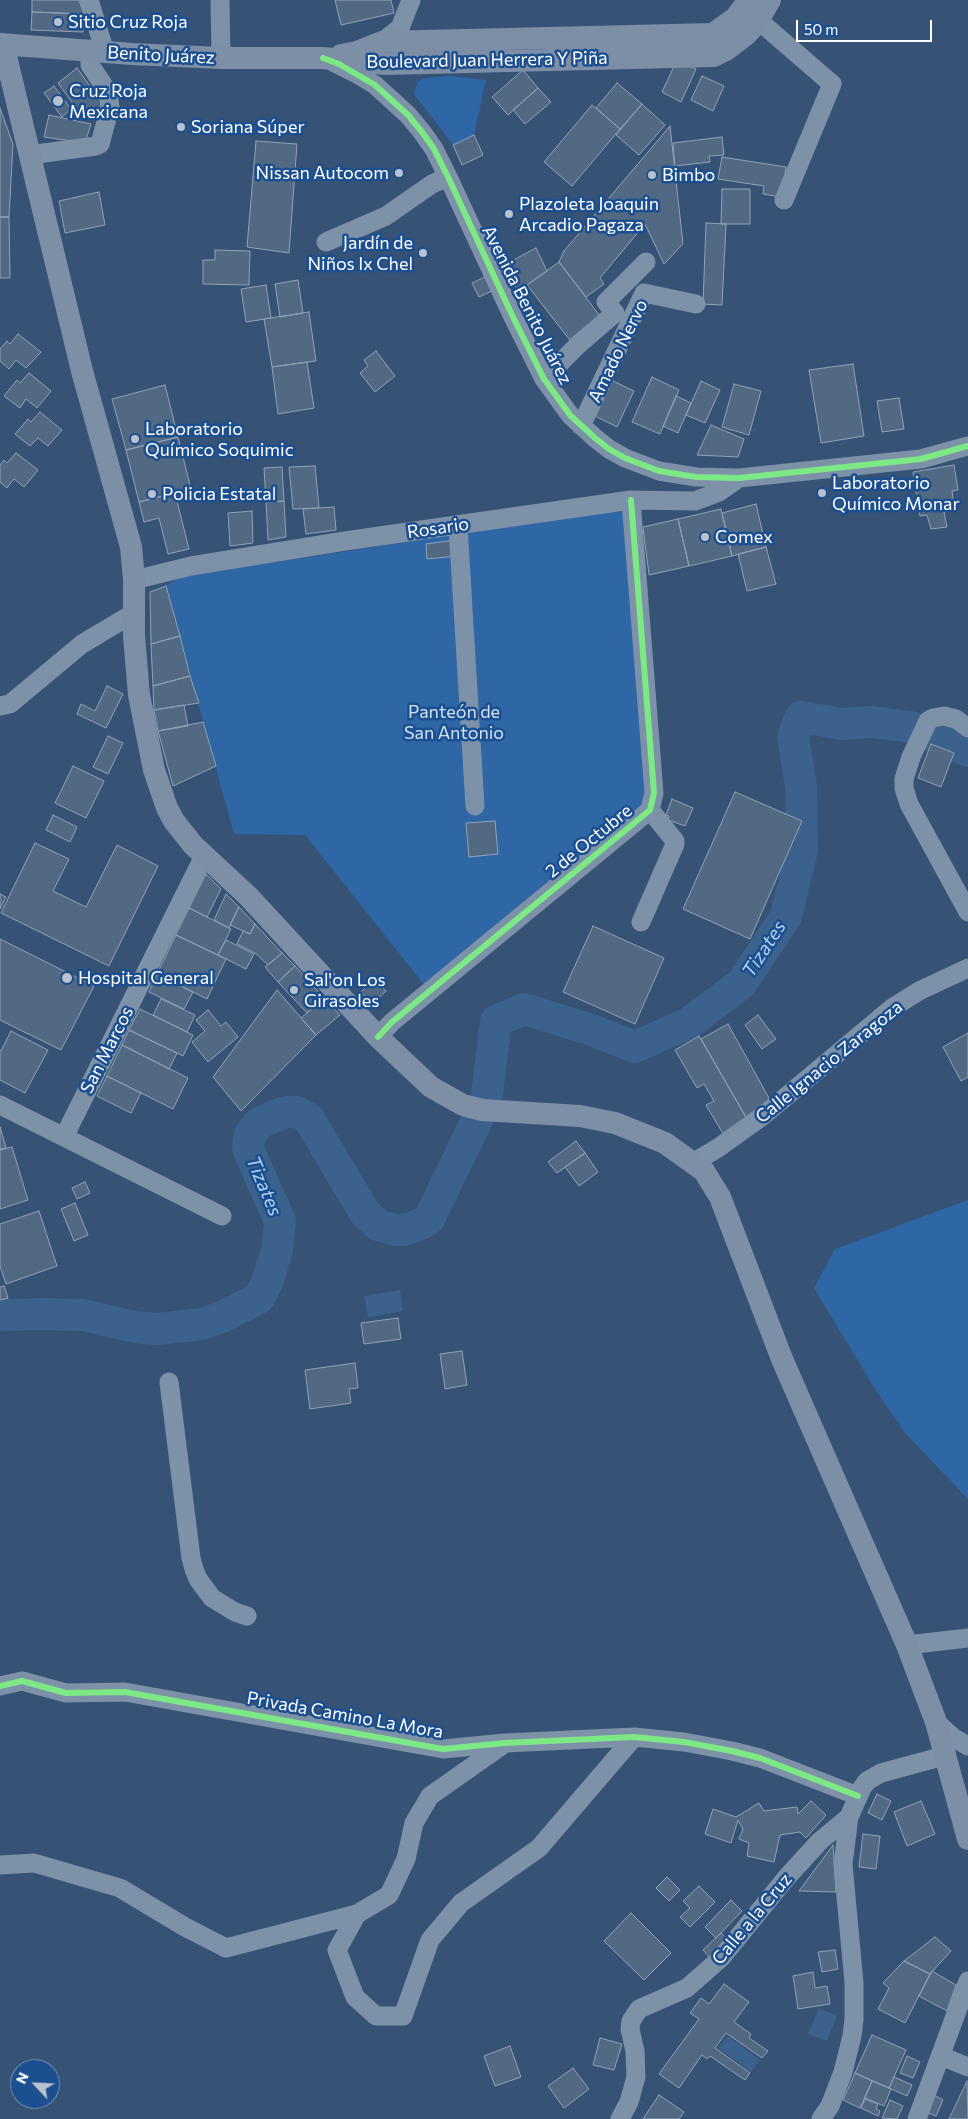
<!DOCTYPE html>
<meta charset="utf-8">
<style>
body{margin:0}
#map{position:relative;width:968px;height:2119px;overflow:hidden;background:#365274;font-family:Commissioner,sans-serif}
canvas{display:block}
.north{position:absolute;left:10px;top:2059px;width:50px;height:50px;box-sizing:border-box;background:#1b4f8f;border:1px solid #7695bc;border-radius:50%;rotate:295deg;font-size:14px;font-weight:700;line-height:20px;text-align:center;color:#fff}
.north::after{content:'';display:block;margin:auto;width:18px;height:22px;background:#b9c2ce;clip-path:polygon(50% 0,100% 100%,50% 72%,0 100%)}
.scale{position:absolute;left:796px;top:20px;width:136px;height:22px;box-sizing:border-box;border:2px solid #fff;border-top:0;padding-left:6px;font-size:15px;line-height:18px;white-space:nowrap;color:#fff;-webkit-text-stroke:4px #1b4f8f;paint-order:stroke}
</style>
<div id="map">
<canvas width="968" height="2119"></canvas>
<div class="north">N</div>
<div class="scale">50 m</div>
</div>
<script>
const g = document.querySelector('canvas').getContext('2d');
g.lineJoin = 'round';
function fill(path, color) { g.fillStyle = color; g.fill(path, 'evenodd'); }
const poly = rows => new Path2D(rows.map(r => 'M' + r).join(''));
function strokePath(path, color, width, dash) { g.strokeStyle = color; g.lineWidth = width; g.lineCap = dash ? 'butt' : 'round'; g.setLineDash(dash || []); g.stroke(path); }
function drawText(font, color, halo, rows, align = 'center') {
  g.font = font + ' Commissioner,sans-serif'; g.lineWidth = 5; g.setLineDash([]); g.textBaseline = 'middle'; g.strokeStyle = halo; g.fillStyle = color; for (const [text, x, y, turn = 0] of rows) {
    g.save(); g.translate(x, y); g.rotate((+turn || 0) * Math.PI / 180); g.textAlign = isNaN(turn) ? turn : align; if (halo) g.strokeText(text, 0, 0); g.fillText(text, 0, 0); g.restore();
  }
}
fill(poly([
 [450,76,486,80,474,135,453,145,414,94,418,81,425,78],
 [626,508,647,804,426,987,305,835,234,834,166,586,180,577],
 [968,1200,968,1499,905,1433,875,1389,814,1288,835,1249]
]), '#2f66a5');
fill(poly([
 [400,1290,403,1311,368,1317,364,1296],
 [819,2008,837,2016,827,2041,808,2034],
 [728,2036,760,2060,751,2072,718,2048]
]), '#3b618d');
strokePath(poly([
 [487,1094,496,1021,524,1009,589,1029,635,1047,689,1023,742,983,786,916,802,851,801,787,793,736,801,717,842,724,872,722,911,727,968,751],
 [0,1315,42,1314,83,1315,135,1327,157,1329,202,1324,222,1317,259,1298,267,1282,277,1251,280,1221,248,1149,249,1136,259,1123,282,1113,290,1112,297,1112,309,1119,365,1213,378,1225,395,1230,404,1230,421,1224,429,1219,478,1118]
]), '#3b618d', 32);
const building = poly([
 [32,0,79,0,84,14,32,12,32,0],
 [335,0,391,0,394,13,341,25,335,0],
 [32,12,84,14,83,32,31,30,32,12],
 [677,60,696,69,681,102,662,92,677,60],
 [77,68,104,106,85,120,58,83,77,68],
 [523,70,538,88,508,115,492,97,523,70],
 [702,76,724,86,713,111,691,100,702,76],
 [617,83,642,104,620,129,596,108,617,83],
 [54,86,71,109,62,117,44,93,54,86],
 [538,88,551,102,525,124,513,110,538,88],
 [642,104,665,125,639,155,616,135,642,104],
 [592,105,620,129,572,186,544,162,592,105],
 [0,108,13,144,9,217,0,217,0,108],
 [49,115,91,124,85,143,44,137,49,115],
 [670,126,683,244,664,264,645,224,600,278,604,284,586,297,559,262,564,251,670,126],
 [474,135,483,155,462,165,453,145,474,135],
 [722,137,724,155,709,156,710,162,675,166,673,143,722,137],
 [256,141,297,144,289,253,247,247,256,141],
 [722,157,786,167,781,197,763,194,764,186,718,179,722,157],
 [722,189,750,189,750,224,721,224,722,189],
 [99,192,105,225,65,233,59,201,99,192],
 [0,217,9,217,10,278,0,278,0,217],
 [706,223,726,224,722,305,703,304,706,223],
 [536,248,547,271,518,291,504,265,536,248],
 [215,250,250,251,249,285,203,284,203,260,215,260,215,250],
 [559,262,603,320,573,344,527,285,559,262],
 [506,267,513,281,479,297,472,283,506,267],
 [298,280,303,313,280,317,275,284,298,280],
 [266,285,271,318,246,322,241,289,266,285],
 [309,312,316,361,272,367,264,319,309,312],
 [18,334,41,352,26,368,16,360,9,369,0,361,0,349,7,341,10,344,18,334],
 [376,351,395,376,375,392,360,373,368,366,364,360,376,351],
 [307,362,314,408,278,414,272,367,307,362],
 [853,364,864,436,821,443,809,370,853,364],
 [29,373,51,391,37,408,26,399,20,408,4,396,17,380,20,383,29,373],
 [652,377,679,390,660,434,632,422,652,377],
 [609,379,634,391,617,427,593,415,609,379],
 [701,381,720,390,705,423,686,415,701,381],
 [734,384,761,391,749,435,722,427,734,384],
 [165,385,178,437,126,450,112,399,165,385],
 [676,396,691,403,678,433,663,426,676,396],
 [899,398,904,429,882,432,877,401,899,398],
 [40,412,62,430,48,446,38,438,30,446,15,434,28,419,31,422,40,412],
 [711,425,744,439,738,457,697,455,711,425],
 [178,437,191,489,139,502,126,450,178,437],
 [16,453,38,470,24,487,14,479,7,488,0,482,0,465,4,460,7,463,16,453],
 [954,465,958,490,952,491,955,511,944,512,947,527,931,529,927,515,920,516,913,472,954,465],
 [315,466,319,508,293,509,289,467,315,466],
 [282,467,284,501,266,502,264,468,282,467],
 [175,493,189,549,168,554,159,518,144,522,139,502,175,493],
 [284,501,286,537,268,540,266,502,284,501],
 [756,504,766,547,732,556,722,513,756,504],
 [334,507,336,530,306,534,303,509,334,507],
 [721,509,732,556,689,566,678,519,721,509],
 [252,511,253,543,230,546,228,513,252,511],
 [678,519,689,566,649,575,643,527,678,519],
 [455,540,456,556,427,559,426,544,455,540],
 [766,547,776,584,747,591,738,554,766,547],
 [166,586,180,636,151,644,150,592,166,586],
 [180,636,190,676,153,686,151,644,180,636],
 [190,676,199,703,154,710,153,686,190,676],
 [107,686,123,694,106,728,77,714,81,704,95,711,107,686],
 [184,705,188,726,158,731,154,710,184,705],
 [203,722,216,766,173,786,158,731,203,722],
 [108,736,123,743,108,774,93,767,108,736],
 [931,744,954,753,941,787,918,778,931,744],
 [73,766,104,781,86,818,55,803,73,766],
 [735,792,802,821,750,939,683,909,735,792],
 [672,799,693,808,685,826,668,820,669,816,666,815,672,799],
 [53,815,77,827,70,842,46,830,53,815],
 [495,821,498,854,469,857,466,823,495,821],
 [35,843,69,859,53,891,86,907,117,845,158,866,109,966,1,913,35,843],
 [206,874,221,889,207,917,189,908,206,874],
 [0,894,6,897,0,909,0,894],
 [226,894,239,907,229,928,214,920,226,894],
 [239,907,255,924,250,934,230,925,239,907],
 [189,908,231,929,218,955,176,935,189,908],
 [255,924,282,953,268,965,255,953,237,944,243,931,250,934,255,924],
 [593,926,664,958,635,1024,563,992,593,926],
 [176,935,226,959,207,999,157,974,176,935],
 [0,939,94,986,61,1050,0,1020,0,939],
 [226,940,254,954,246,969,218,955,226,940],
 [282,953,295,966,278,982,265,967,282,953],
 [295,966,324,998,307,1013,278,982,295,966],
 [157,974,193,992,184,1009,149,992,157,974],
 [374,979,386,991,372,1004,361,992,374,979],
 [277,990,316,1035,241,1111,213,1077,277,990],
 [324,998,340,1015,316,1035,301,1018,324,998],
 [161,999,195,1015,187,1032,153,1015,161,999],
 [140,1009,193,1035,183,1056,129,1030,140,1009],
 [208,1010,221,1026,226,1022,238,1037,208,1062,192,1042,205,1031,196,1020,208,1010],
 [758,1015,776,1039,762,1049,745,1025,758,1015],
 [728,1024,770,1100,747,1119,701,1039,728,1024],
 [129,1030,177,1053,169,1069,122,1045,129,1030],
 [11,1031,48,1050,25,1093,0,1080,0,1050,1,1051,11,1031],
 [968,1033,968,1077,961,1081,943,1047,968,1033],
 [699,1036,747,1119,725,1137,706,1105,714,1101,704,1084,697,1088,675,1050,699,1036],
 [122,1045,188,1078,173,1109,107,1076,122,1045],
 [107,1076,141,1093,131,1113,97,1096,107,1076],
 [0,1127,6,1148,0,1149,0,1127],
 [576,1141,585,1153,557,1173,548,1162,576,1141],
 [12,1147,28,1200,0,1209,0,1150,12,1147],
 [585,1153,598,1172,579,1186,565,1167,585,1153],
 [85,1182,90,1193,77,1199,72,1188,85,1182],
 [75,1203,88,1235,74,1241,61,1209,75,1203],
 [39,1211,57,1266,6,1284,0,1266,0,1224,39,1211],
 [4,1286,8,1298,0,1300,0,1287,4,1286],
 [398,1318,401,1339,364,1344,361,1323,398,1318],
 [462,1351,467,1385,445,1389,440,1354,462,1351],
 [355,1363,358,1388,349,1389,351,1403,310,1409,305,1370,355,1363],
 [877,1794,891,1801,882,1820,868,1813,877,1794],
 [811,1801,826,1815,806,1838,800,1832,780,1835,774,1862,747,1856,749,1843,739,1839,743,1829,738,1820,731,1843,705,1834,713,1809,736,1817,759,1803,764,1811,797,1807,798,1814,811,1801],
 [921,1801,935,1834,907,1846,894,1812,921,1801],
 [863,1834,880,1836,876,1869,859,1867,863,1834],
 [833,1845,836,1892,799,1891,833,1845],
 [667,1877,680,1890,669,1901,656,1888,667,1877],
 [699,1886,715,1902,690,1927,680,1917,690,1908,683,1901,699,1886],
 [731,1900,742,1911,716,1938,705,1927,731,1900],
 [631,1913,671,1953,644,1980,604,1941,631,1913],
 [721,1933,729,1941,711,1959,703,1950,721,1933],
 [935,1937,951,1951,930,1974,904,1961,935,1937],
 [835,1950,838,1969,822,1972,818,1952,835,1950],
 [904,1961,930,1974,905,2023,878,2009,889,1988,883,1983,904,1961],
 [932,1971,956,1985,947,2011,919,1996,932,1971],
 [813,1972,815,1988,827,1986,830,2004,798,2009,793,1976,813,1972],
 [724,1984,749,2002,734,2022,751,2034,749,2038,768,2051,762,2058,726,2033,715,2048,750,2073,745,2080,710,2056,707,2059,702,2055,679,2088,659,2074,699,2019,690,2013,701,1998,709,2004,724,1984],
 [872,2035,906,2050,889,2088,855,2073,872,2035],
 [600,2038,622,2044,614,2070,593,2065,600,2038],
 [510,2046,521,2077,495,2086,484,2056,510,2046],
 [907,2056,920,2062,913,2078,900,2073,907,2056],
 [573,2068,589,2089,564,2108,548,2086,573,2068],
 [855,2073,872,2081,860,2108,843,2100,855,2073],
 [894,2077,912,2085,907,2096,889,2088,894,2077],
 [872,2081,891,2089,884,2106,865,2098,872,2081],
 [967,2081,968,2119,949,2119,967,2081],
 [659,2095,684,2112,679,2119,643,2119,659,2095],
 [934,2095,943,2100,936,2116,926,2112,934,2095],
 [865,2099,878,2104,876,2109,880,2111,878,2116,861,2108,865,2099],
 [890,2100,903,2106,897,2119,882,2118,890,2100]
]);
fill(building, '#526984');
strokePath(building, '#92a2b6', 1);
strokePath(poly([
 [89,0,105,52],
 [220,0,221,58],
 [758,20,832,84,784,200],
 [382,42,400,28,411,0],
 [333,62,357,74,375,85,408,115,422,132,434,149,448,177,513,317,544,379,570,415,595,438,609,449,625,458,659,471,696,477,739,478,921,459,968,446],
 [29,155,96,146,100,144,110,107,108,92,90,65,90,50],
 [326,242,386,216,432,184,448,177],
 [544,379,579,344,615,313,606,302,646,262],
 [581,426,644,293,696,304],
 [458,526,475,806],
 [134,580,191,566,345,541,631,500,695,501,719,492,739,478],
 [0,706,10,704,82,644,134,613],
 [968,728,956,719,944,716,933,718,928,721,911,757,904,779,904,788,909,804,968,912],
 [641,922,675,844,675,841,650,810],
 [378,1037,392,1022,650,810,654,793,631,500],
 [0,1105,222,1216],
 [64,1137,204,856],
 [694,1162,718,1148,764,1115,892,1008,919,991,968,968],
 [169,1382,191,1558,194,1569,198,1579,212,1598,235,1612,247,1616],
 [907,1645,968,1638],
 [0,1686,22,1681,66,1693,125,1692,443,1749,505,1743,634,1737,684,1742,732,1751,760,1758,858,1796],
 [936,1722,954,1738,968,1746],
 [0,1865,34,1863,120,1888,185,1927,226,1948,357,1914,389,1895,406,1859,414,1823,430,1796,504,1744],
 [357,1914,337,1950,355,1997,376,2016,403,2016,430,1940,461,1903,539,1848,634,1737],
 [941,2056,968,2067],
 [620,2119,629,2102,636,2077,635,2051,630,2029,631,2021,639,2009,687,1988,721,1958,787,1877,820,1841,849,1817,862,1788,867,1781,881,1773,944,1756],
 [821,2119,830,2106,843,2072,852,2036,854,2019,854,1983,843,1864,849,1817],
 [917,2119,968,1981]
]), '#7d92a8', 19);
strokePath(poly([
 [0,44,132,54,221,58,323,58,386,64,714,56,726,50,747,34,756,24,770,0],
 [3,44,82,371,131,547,134,580,134,636,139,695,154,770,167,808,174,821,193,845,249,897,378,1037,431,1087,463,1105,482,1110,580,1116,615,1123,665,1143,704,1171,720,1197,782,1359,907,1645,936,1722,968,1839],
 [341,55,357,52,382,42,713,34,735,18,749,0]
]), '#7d8ea7', 22);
strokePath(poly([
 [323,58,339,64,375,85,408,115,422,132,434,149,448,177,513,317,544,379,570,415,595,438,609,449,625,458,659,471,696,477,739,478,921,459,968,446],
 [378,1037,392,1022,650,810,654,793,631,500],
 [0,1686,22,1681,66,1693,125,1692,443,1749,505,1743,634,1737,684,1742,732,1751,760,1758,858,1796]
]), '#7ce984', 6);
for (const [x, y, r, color] of [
 [58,22,5,"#b9c2ce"],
 [58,101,6,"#b9c2ce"],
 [181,127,5,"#b9c2ce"],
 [399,173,5,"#b9c2ce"],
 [652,175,5,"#b9c2ce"],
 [509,214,5,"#b9c2ce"],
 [423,253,5,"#b9c2ce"],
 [135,439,5,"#b9c2ce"],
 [822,493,5,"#b9c2ce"],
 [152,494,5,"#b9c2ce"],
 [705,537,5,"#b9c2ce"],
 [67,978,6,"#b9c2ce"],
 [294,990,5,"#b9c2ce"]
]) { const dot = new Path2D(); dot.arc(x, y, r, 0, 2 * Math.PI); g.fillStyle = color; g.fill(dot); strokePath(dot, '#1b4f8f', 2); }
drawText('18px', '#fff', '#1b4f8f', [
 ["Sitio Cruz Roja",68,22],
 ["Cruz Roja",69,91],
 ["Mexicana",69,112],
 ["Soriana Súper",191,127],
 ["Nissan Autocom",389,173,"right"],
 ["Bimbo",662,175],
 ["Plazoleta Joaquin",519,204],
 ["Arcadio Pagaza",519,225],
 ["Jardín de",413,243,"right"],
 ["Niños Ix Chel",413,264,"right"],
 ["Laboratorio",145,429],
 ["Químico Soquimic",145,450],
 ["Laboratorio",832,483],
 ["Químico Monar",832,504],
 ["Policia Estatal",162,494],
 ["Comex",715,537],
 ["Hospital General",78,978],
 ["Sal'on Los",304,980],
 ["Girasoles",304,1001]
], 'left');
drawText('18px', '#fff', '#1b4f8f', [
 ["Benito Juárez",161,55,3],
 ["Boulevard Juan Herrera Y Piña",487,60,-1],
 ["Avenida Benito Juárez",527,305,63],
 ["Amado Nervo",618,351,-64],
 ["Rosario",438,528,-8],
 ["2 de Octubre",589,841,-39],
 ["San Marcos",107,1050,-63],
 ["Calle Ignacio Zaragoza",829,1062,-39],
 ["Privada Camino La Mora",345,1715,10],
 ["Calle a la Cruz",752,1919,-50]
]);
drawText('18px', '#cfe3fa', '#1b4f8f', [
 ["Panteón de",454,712],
 ["San Antonio",454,733]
]);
drawText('italic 19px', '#b5d3f5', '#1b4f8f', [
 ["Tizates",764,949,-57],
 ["Tizates",264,1186,67]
]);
</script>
